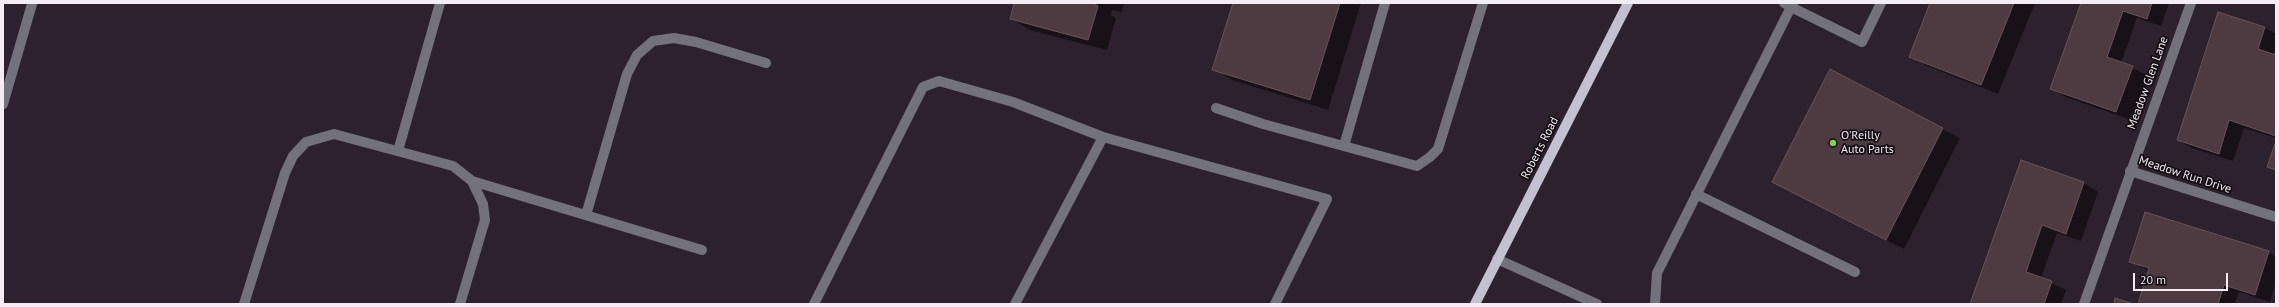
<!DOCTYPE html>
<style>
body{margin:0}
#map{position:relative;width:2279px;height:307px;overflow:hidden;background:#2d212d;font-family:"PT Sans",sans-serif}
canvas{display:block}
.frame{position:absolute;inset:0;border:4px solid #f4ecf4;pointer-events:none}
.scale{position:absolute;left:2133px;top:273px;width:95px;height:18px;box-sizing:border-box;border:2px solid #f4ecf4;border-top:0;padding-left:5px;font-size:12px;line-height:14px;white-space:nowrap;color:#f4ecf4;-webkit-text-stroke:3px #120d12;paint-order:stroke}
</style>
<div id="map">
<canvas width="2279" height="307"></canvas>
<div class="frame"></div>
<div class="scale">20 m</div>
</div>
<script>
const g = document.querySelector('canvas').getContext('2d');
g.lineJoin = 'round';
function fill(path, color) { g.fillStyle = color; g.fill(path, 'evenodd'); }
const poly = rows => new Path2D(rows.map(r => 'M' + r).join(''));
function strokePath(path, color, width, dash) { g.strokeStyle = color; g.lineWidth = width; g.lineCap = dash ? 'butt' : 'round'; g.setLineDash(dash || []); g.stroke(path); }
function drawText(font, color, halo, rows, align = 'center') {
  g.font = font + ' "PT Sans",sans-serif'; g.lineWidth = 3.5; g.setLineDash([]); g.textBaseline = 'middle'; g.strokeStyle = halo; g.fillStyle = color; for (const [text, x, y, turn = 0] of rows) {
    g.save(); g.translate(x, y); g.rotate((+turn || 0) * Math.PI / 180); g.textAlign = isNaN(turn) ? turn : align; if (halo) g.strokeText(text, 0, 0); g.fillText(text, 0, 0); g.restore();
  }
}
fill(poly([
 [1015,3,1124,3,1122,12,1112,10,1111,15,1116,18,1107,50,1030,30,1011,19],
 [1234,3,1361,3,1328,110,1232,80,1214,69],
 [1931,3,2035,3,1998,94,1927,66,1910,56],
 [2082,3,2169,3,2161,26,2137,18,2121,63,2147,75,2131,120,2066,97,2052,89],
 [2219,13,2265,28,2276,34,2276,45,2273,55,2276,56,2276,138,2244,128,2233,161,2192,148,2178,140],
 [1830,71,1960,138,1904,249,1790,191],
 [2021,161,2084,183,2098,192,2081,241,2057,233,2041,278,2066,290,2061,304,1972,304],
 [2268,252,2276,257,2276,281,2270,302,2239,292,2235,304,2139,304,2149,271,2130,261]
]), '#0007');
const building = poly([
 [1014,3,1092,3,1098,6,1088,40,1010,19,1014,3],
 [1233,3,1340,3,1310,100,1212,70,1233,3],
 [1930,3,2014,3,1981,85,1909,57,1930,3],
 [2081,3,2152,3,2147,19,2123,11,2107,57,2133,66,2116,112,2050,89,2081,3],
 [2218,12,2265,27,2258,49,2276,55,2276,136,2229,120,2219,154,2177,140,2218,12],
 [1830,69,1943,128,1886,240,1772,182,1830,69],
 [2276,141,2276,170,2267,167,2276,141],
 [2021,160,2084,182,2066,234,2042,225,2026,272,2052,281,2044,304,1970,304,2021,160],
 [2145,212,2269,251,2255,295,2224,285,2218,304,2138,304,2149,268,2129,262,2145,212],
 [2115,298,2134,304,2114,304,2115,298]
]);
fill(building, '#4d3b41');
strokePath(building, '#675359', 1);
strokePath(poly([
 [1793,3,1791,7,1862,42,1881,3],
 [3,104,32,4],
 [1216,108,1263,124,1417,166,1430,157,1438,149,1483,3],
 [1344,146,1385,3],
 [398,151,440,3],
 [2130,171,2276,217],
 [472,181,702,250],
 [1696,194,1855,272],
 [586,215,627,74,637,55,653,41,674,38,696,42,766,63],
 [1497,259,1597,304],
 [244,304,285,173,293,156,306,142,334,134,453,166,472,181,483,204,485,220,460,304],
 [814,304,923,87,939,81,1013,102,1103,137,1327,199,1275,304],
 [1015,304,1103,137],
 [1655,304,1657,273,1791,7,1784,3],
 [2084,304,2191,3]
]), '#73727a', 10);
strokePath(poly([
 [1475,304,1628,3]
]), '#c2c0d1', 10);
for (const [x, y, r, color] of [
 [1833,143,4,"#87cf4a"]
]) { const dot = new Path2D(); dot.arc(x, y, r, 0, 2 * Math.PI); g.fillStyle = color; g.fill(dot); strokePath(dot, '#120d12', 1.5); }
drawText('12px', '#f4ecf4', '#120d12', [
 ["Meadow Glen Lane",2148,83,-70],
 ["Roberts Road",1540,148,-63],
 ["Meadow Run Drive",2185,175,18]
]);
drawText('12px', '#f4ecf4', '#120d12', [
 ["O'Reilly",1841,136],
 ["Auto Parts",1841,150]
], 'left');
</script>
